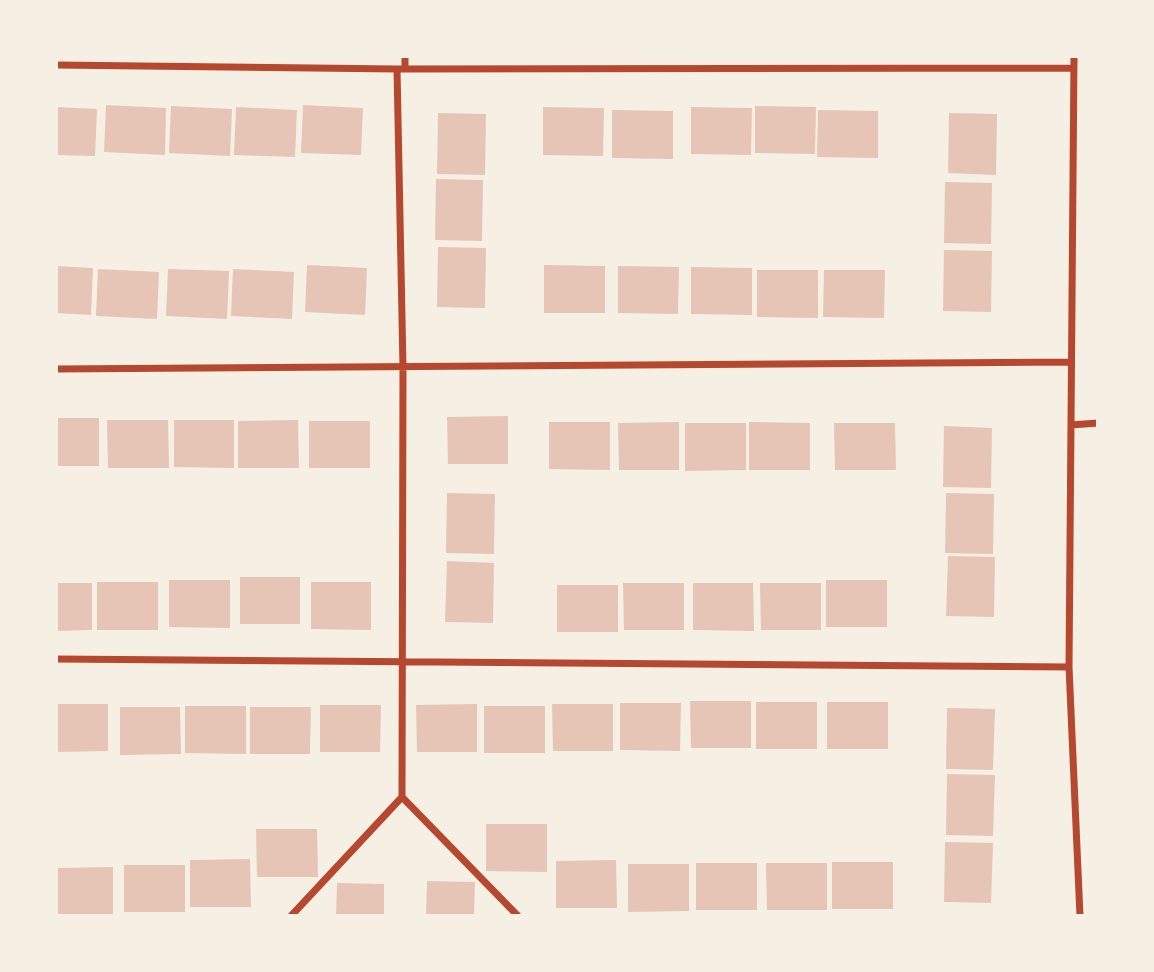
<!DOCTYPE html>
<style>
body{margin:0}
#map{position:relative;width:1154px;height:972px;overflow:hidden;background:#f6efe4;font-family:"PT Sans",sans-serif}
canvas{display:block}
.frame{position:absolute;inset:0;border:58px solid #f6efe4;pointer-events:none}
</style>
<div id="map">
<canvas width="1154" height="972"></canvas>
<div class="frame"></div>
</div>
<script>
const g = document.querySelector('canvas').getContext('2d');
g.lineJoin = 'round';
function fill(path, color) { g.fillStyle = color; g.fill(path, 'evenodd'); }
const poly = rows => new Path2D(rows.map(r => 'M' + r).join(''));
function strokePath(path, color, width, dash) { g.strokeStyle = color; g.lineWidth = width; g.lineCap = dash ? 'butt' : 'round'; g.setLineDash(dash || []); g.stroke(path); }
fill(poly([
 [106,105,166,108,165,155,104,152],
 [303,105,363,108,361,155,301,153],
 [171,106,232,109,230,156,169,153],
 [755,106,816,107,815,154,755,153],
 [56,107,97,109,95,156,56,155],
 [236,107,297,110,295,157,234,155],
 [543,107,604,108,603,156,543,155],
 [691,107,752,108,751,155,691,154],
 [612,110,673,111,673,159,612,158],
 [818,110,878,111,878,158,817,157],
 [438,113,486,114,485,175,437,174],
 [949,113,997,114,996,175,948,173],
 [436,179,483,180,482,241,435,240],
 [945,182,992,183,991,244,944,243],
 [438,247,486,248,485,308,437,307],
 [944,250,992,251,991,312,943,311],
 [307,265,367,268,365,315,305,312],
 [544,265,605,266,605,313,544,313],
 [56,266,93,268,91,315,56,313],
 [618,266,679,267,678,314,618,313],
 [691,267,752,268,752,315,691,314],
 [98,269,159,272,157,319,96,316],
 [168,269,229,271,227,319,166,316],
 [233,269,294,272,292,319,231,316],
 [757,270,818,270,818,318,757,317],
 [824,270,885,270,884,318,823,317],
 [508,416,508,464,448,464,447,417],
 [56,418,99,418,99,466,56,466],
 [107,420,168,420,169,468,108,468],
 [174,420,234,420,234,468,174,467],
 [298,420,299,468,238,468,238,421],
 [309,421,370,421,370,468,309,468],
 [549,422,610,422,610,470,549,469],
 [679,422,679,470,619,470,618,423],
 [749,422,810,423,810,470,749,470],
 [685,423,746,423,746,470,685,471],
 [834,423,895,423,896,470,835,470],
 [944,426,992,428,991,488,943,487],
 [447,493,495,494,494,554,446,553],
 [946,493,994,494,993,554,945,553],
 [948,556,995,557,994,617,946,616],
 [447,561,494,563,493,623,445,622],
 [240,577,300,577,300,624,240,624],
 [169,580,230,580,230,628,169,627],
 [826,580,887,580,887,627,826,627],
 [97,582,158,582,158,630,97,630],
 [311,582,371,582,371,630,311,629],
 [56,583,92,583,92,630,56,631],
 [623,583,684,583,684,630,624,630],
 [693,583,753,583,754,631,693,630],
 [760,583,821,583,821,630,761,630],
 [557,585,618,585,618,632,557,632],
 [690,701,751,701,751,748,691,748],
 [756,702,817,702,817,749,756,749],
 [827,702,888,702,888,749,827,749],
 [620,703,681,703,680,751,620,750],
 [56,704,108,704,108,751,56,752],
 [477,704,477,752,417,752,416,705],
 [552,704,613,704,613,751,553,751],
 [320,705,381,705,380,752,320,752],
 [185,706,246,706,246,754,185,753],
 [484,706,545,706,545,753,484,753],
 [120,707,180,707,181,754,120,755],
 [250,707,311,707,310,754,250,754],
 [947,708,995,709,993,770,946,769],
 [947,774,995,775,993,836,946,835],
 [486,824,547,824,547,872,486,871],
 [256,829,317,829,318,877,257,877],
 [945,842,993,843,991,903,944,902],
 [250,859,251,907,190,907,190,860],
 [616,860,617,908,556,908,556,861],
 [832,862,893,862,893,909,832,909],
 [696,863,757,863,757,910,696,910],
 [766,863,827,863,827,910,767,910],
 [628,864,689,864,689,911,628,912],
 [124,865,185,865,185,912,124,912],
 [113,867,113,915,56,915,56,868],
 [427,881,475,882,474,916,426,916],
 [337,883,384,884,384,916,336,916]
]), '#e6c5b7');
strokePath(poly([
 [405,56,405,69],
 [1074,56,1069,667,1080,916],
 [56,65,397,69,1074,68],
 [56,369,1071,362],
 [1071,425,1098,423],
 [56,659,1069,667],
 [402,797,518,916],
 [291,916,402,797,403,367,397,69]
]), '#b5482f', 7);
</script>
